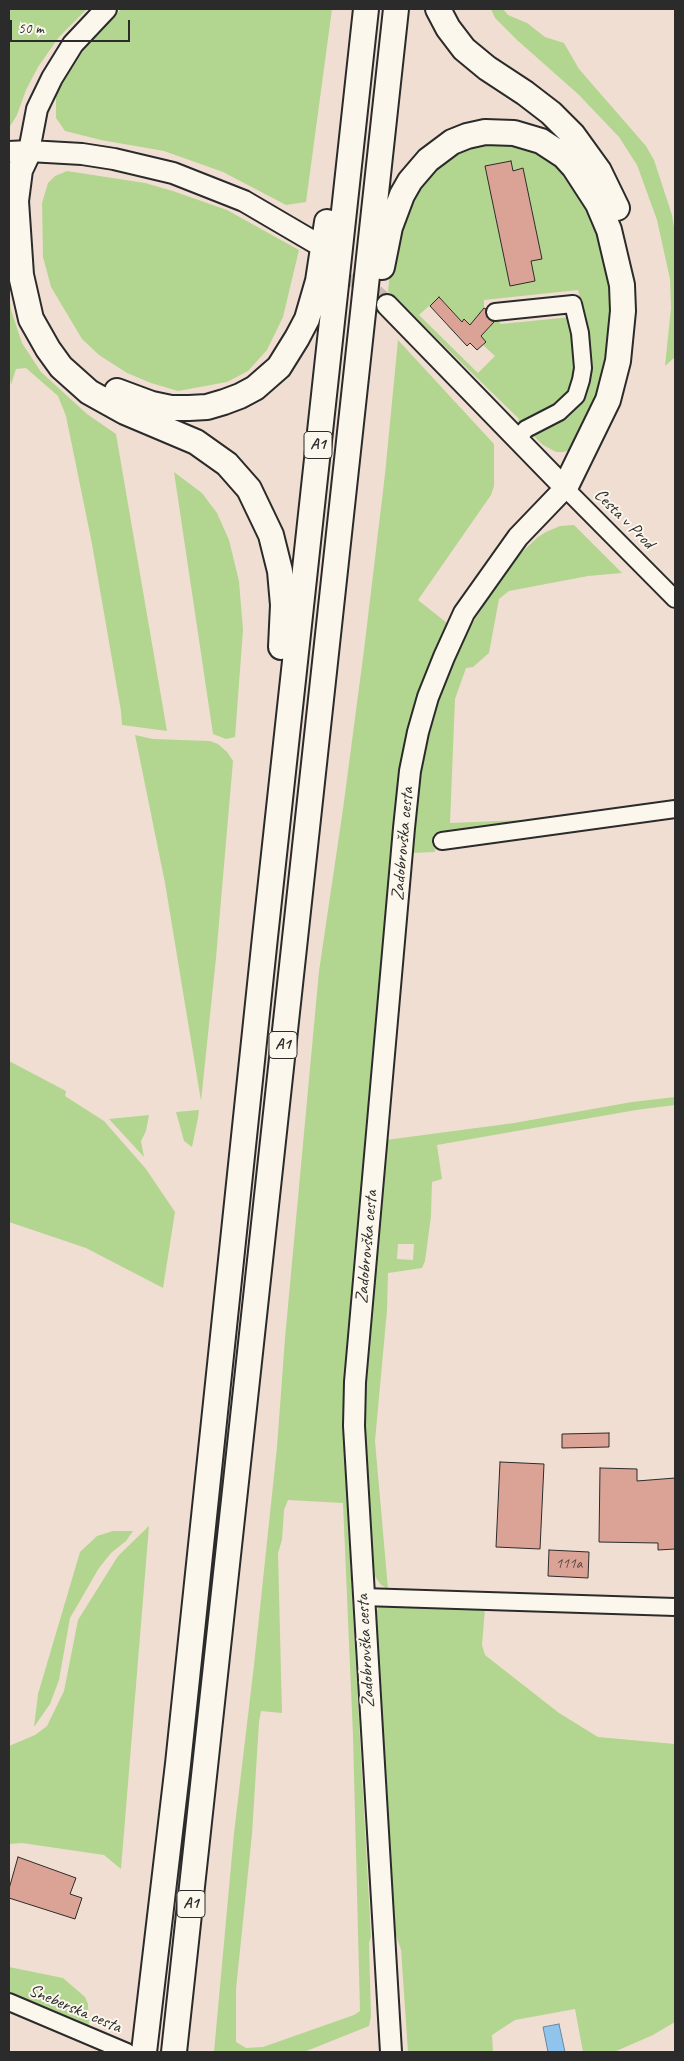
<!DOCTYPE html>
<meta charset="utf-8">
<style>
body{margin:0}
#map{position:relative;width:684px;height:2061px;overflow:hidden;background:#f1ded2;font-family:Caveat,sans-serif}
canvas{display:block}
.frame{position:absolute;inset:0;border:10px solid #2b2b2b;pointer-events:none}
.scale{position:absolute;left:10px;top:20px;width:120px;height:22px;box-sizing:border-box;border:2px solid #2b2b2b;border-top:0;padding-left:6px;font-size:15px;line-height:18px;white-space:nowrap;color:#2b2b2b;-webkit-text-stroke:4px #fbf7ec;paint-order:stroke}
</style>
<div id="map">
<canvas width="684" height="2061"></canvas>
<div class="frame"></div>
<div class="scale">50 m</div>
</div>
<script>
const g = document.querySelector('canvas').getContext('2d');
g.lineJoin = 'round';
function fill(path, color) { g.fillStyle = color; g.fill(path, 'evenodd'); }
const poly = rows => new Path2D(rows.map(r => 'M' + r).join(''));
function strokePath(path, color, width, dash) { g.strokeStyle = color; g.lineWidth = width; g.lineCap = dash ? 'butt' : 'round'; g.setLineDash(dash || []); g.stroke(path); }
function drawText(font, color, halo, rows, align = 'center') {
  g.font = font + ' Caveat,sans-serif'; g.lineWidth = 4; g.setLineDash([]); g.textBaseline = 'middle'; g.strokeStyle = halo; g.fillStyle = color; for (const [text, x, y, turn = 0] of rows) {
    g.save(); g.translate(x, y); g.rotate((+turn || 0) * Math.PI / 180); g.textAlign = isNaN(turn) ? turn : align; if (halo) g.strokeText(text, 0, 0); g.fillText(text, 0, 0); g.restore();
  }
}
fill(poly([
 [9,9,87,9,59,37,38,67,26,90,17,115,9,128],
 [121,9,332,9,306,202,286,205,223,172,164,151,101,140,65,131,56,118,56,94,86,46],
 [491,9,503,9,508,15,527,23,545,37,564,43,579,69,646,146,654,160,672,215,675,233,675,357,665,366,671,308,670,279,657,220,637,165,619,137,578,94,517,40,495,18],
 [508,138,554,158,595,214,616,297,604,392,571,450,563,452,556,452,543,445,518,421,519,419,388,291,393,245,413,190,452,150],
 [511,161,513,171,523,169,542,259,531,261,535,281,510,286,485,166],
 [578,290,584,314,581,316,501,324,496,319,493,323,480,313,484,308,484,300],
 [439,297,455,314,445,322,452,331,465,319,486,342,483,345,495,356,478,373,419,315],
 [67,171,145,183,173,191,227,210,299,250,283,317,267,350,248,371,227,382,178,391,151,383,127,373,99,355,82,339,51,287,43,257,42,203,48,183,55,176],
 [9,294,11,310,22,343,41,372,87,414,116,434,167,731,122,725,121,711,92,544,66,416,58,396,26,368,16,369,11,385,9,372],
 [398,340,494,444,494,486,491,495,418,600,447,623,415,701,397,799,346,1377,343,1432,371,1937,369,1943,371,2016,369,2026,304,2052,214,2052,234,1833,254,1665,277,1447,285,1338,319,971,343,809,364,650,385,474],
 [288,1500,343,1503,353,1736,360,2011,354,2015,263,2047,246,2048,236,2042,236,1989,252,1834,259,1722,261,1711,282,1713,278,1553,282,1540,284,1510],
 [174,472,202,493,217,513,229,540,239,581,243,630,235,737,226,739,213,734],
 [574,525,622,573,588,576,509,591,499,599,489,653,473,667,466,668,455,699,450,823,523,820,524,824,433,835,435,852,412,853,417,795,427,734,442,687,460,643,496,586,521,553,538,537,546,532,560,526],
 [135,735,153,739,210,741,218,744,227,752,233,761,216,958,201,1101,165,883],
 [9,1061,66,1091,65,1096,104,1121,146,1169,175,1212,163,1288,86,1248,9,1222],
 [675,1097,675,1105,636,1110,437,1145,442,1179,432,1182,431,1216,425,1261,422,1268,388,1273,387,1310,375,1441,388,1589,381,1585,374,1575,370,1562,364,1414,386,1140,514,1123,632,1102],
 [398,1244,414,1244,413,1260,397,1259],
 [199,1110,198,1118,192,1147,184,1141,176,1112],
 [149,1115,146,1131,141,1141,144,1157,109,1119],
 [149,1526,121,1869,104,1855,22,1843,10,1844,9,1746,35,1735,47,1726,64,1691,78,1620,118,1556],
 [113,1531,133,1531,126,1541,111,1553,99,1568,70,1618,59,1680,50,1704,34,1727,38,1694,80,1552,97,1536],
 [381,1604,485,1608,482,1645,485,1655,559,1713,598,1737,675,1744,675,2022,653,2035,614,2052,583,2052,575,2009,515,2020,492,2035,493,2052,408,2052,401,1950,394,1929,372,1617],
 [9,1967,63,1978,85,1997,88,2004,89,2026,9,1993]
]), '#b2d690');
const water = poly([
 [559,2024,565,2052,548,2052,543,2027,559,2024]
]);
fill(water, '#91c4ed');
strokePath(water, '#68879f', 1);
const building = poly([
 [511,161,513,171,523,168,542,259,531,261,535,281,510,286,485,166,511,161],
 [439,297,462,322,464,319,470,325,484,308,486,309,487,317,494,322,481,336,486,342,477,350,470,343,467,346,430,306,439,297],
 [609,1433,609,1447,562,1448,562,1434,609,1433],
 [500,1462,544,1464,540,1549,496,1547,500,1462],
 [600,1468,637,1469,637,1481,675,1478,675,1549,658,1550,658,1543,599,1542,600,1468],
 [549,1550,589,1552,588,1578,548,1576,549,1550],
 [18,1857,76,1878,70,1894,82,1898,75,1919,9,1898,9,1889,18,1857]
]);
fill(building, '#dba395');
strokePath(building, '#2b2b2b', 1);
strokePath(poly([
 [329,255,387,305]
]), '#c9bab1', 20, [20, 10]);
const minor = poly([
 [495,312,573,304,580,333,583,368,581,380,576,396,559,412,526,429,518,438],
 [565,488,675,599],
 [442,841,675,809],
 [363,1597,675,1607],
 [9,2002,127,2052]
]);
const major = poly([
 [29,151,37,109,52,78,73,44,106,9],
 [9,152,29,151,82,154,114,159,173,173,244,201,314,242],
 [387,305,565,488,518,537,464,613,444,657,428,697,418,732,410,771,404,828,355,1382,354,1426,391,2052]
]);
const highway = poly([
 [438,9,448,28,464,49,487,68,525,93,551,113,573,135,599,171,617,208],
 [29,151,20,170,16,201,21,275,31,319,48,349,61,367,89,392,125,412,196,442,227,464,249,489,271,535,280,571,283,605,281,647],
 [382,267,390,227,402,195,410,181,428,160,452,142,467,136,485,132,514,133,541,141,564,156,574,167,598,204,609,230,622,285,623,311,618,361,608,400,565,488],
 [117,391,152,404,171,408,189,408,207,407,224,402,240,396,255,388,279,367,297,338,307,319,318,281,327,222],
 [144,2052,178,1764,265,937,366,9],
 [174,2052,396,9]
]);
strokePath(minor, '#2b2b2b', 20);
strokePath(major, '#2b2b2b', 24);
strokePath(highway, '#2b2b2b', 28);
strokePath(minor, '#fbf7ec', 16);
strokePath(major, '#fbf7ec', 20);
strokePath(highway, '#fbf7ec', 24);
drawText('15px', '#574946', null, [
 ["111a",569,1564]
]);
for (const [x, y, w] of [
 [318,445,28],
 [283,1045,28],
 [191,1904,28]
]) { const box = new Path2D(); box.roundRect(x - w / 2, y - 13.5, w, 27, 4); g.fillStyle = '#fbf7ec'; g.fill(box); strokePath(box, '#2b2b2b', 1); }
drawText('bold 16px', '#2b2b2b', null, [
 ["A1",318,445],
 ["A1",283,1045],
 ["A1",191,1904]
]);
drawText('18px', '#2b2b2b', '#fbf7ec', [
 ["Cesta v Prod",624,519,45],
 ["Zadobrovška cesta",403,844,-85],
 ["Zadobrovška cesta",367,1247,-85],
 ["Zadobrovška cesta",366,1651,-93],
 ["Sneberska cesta",75,2009,23]
]);
</script>
